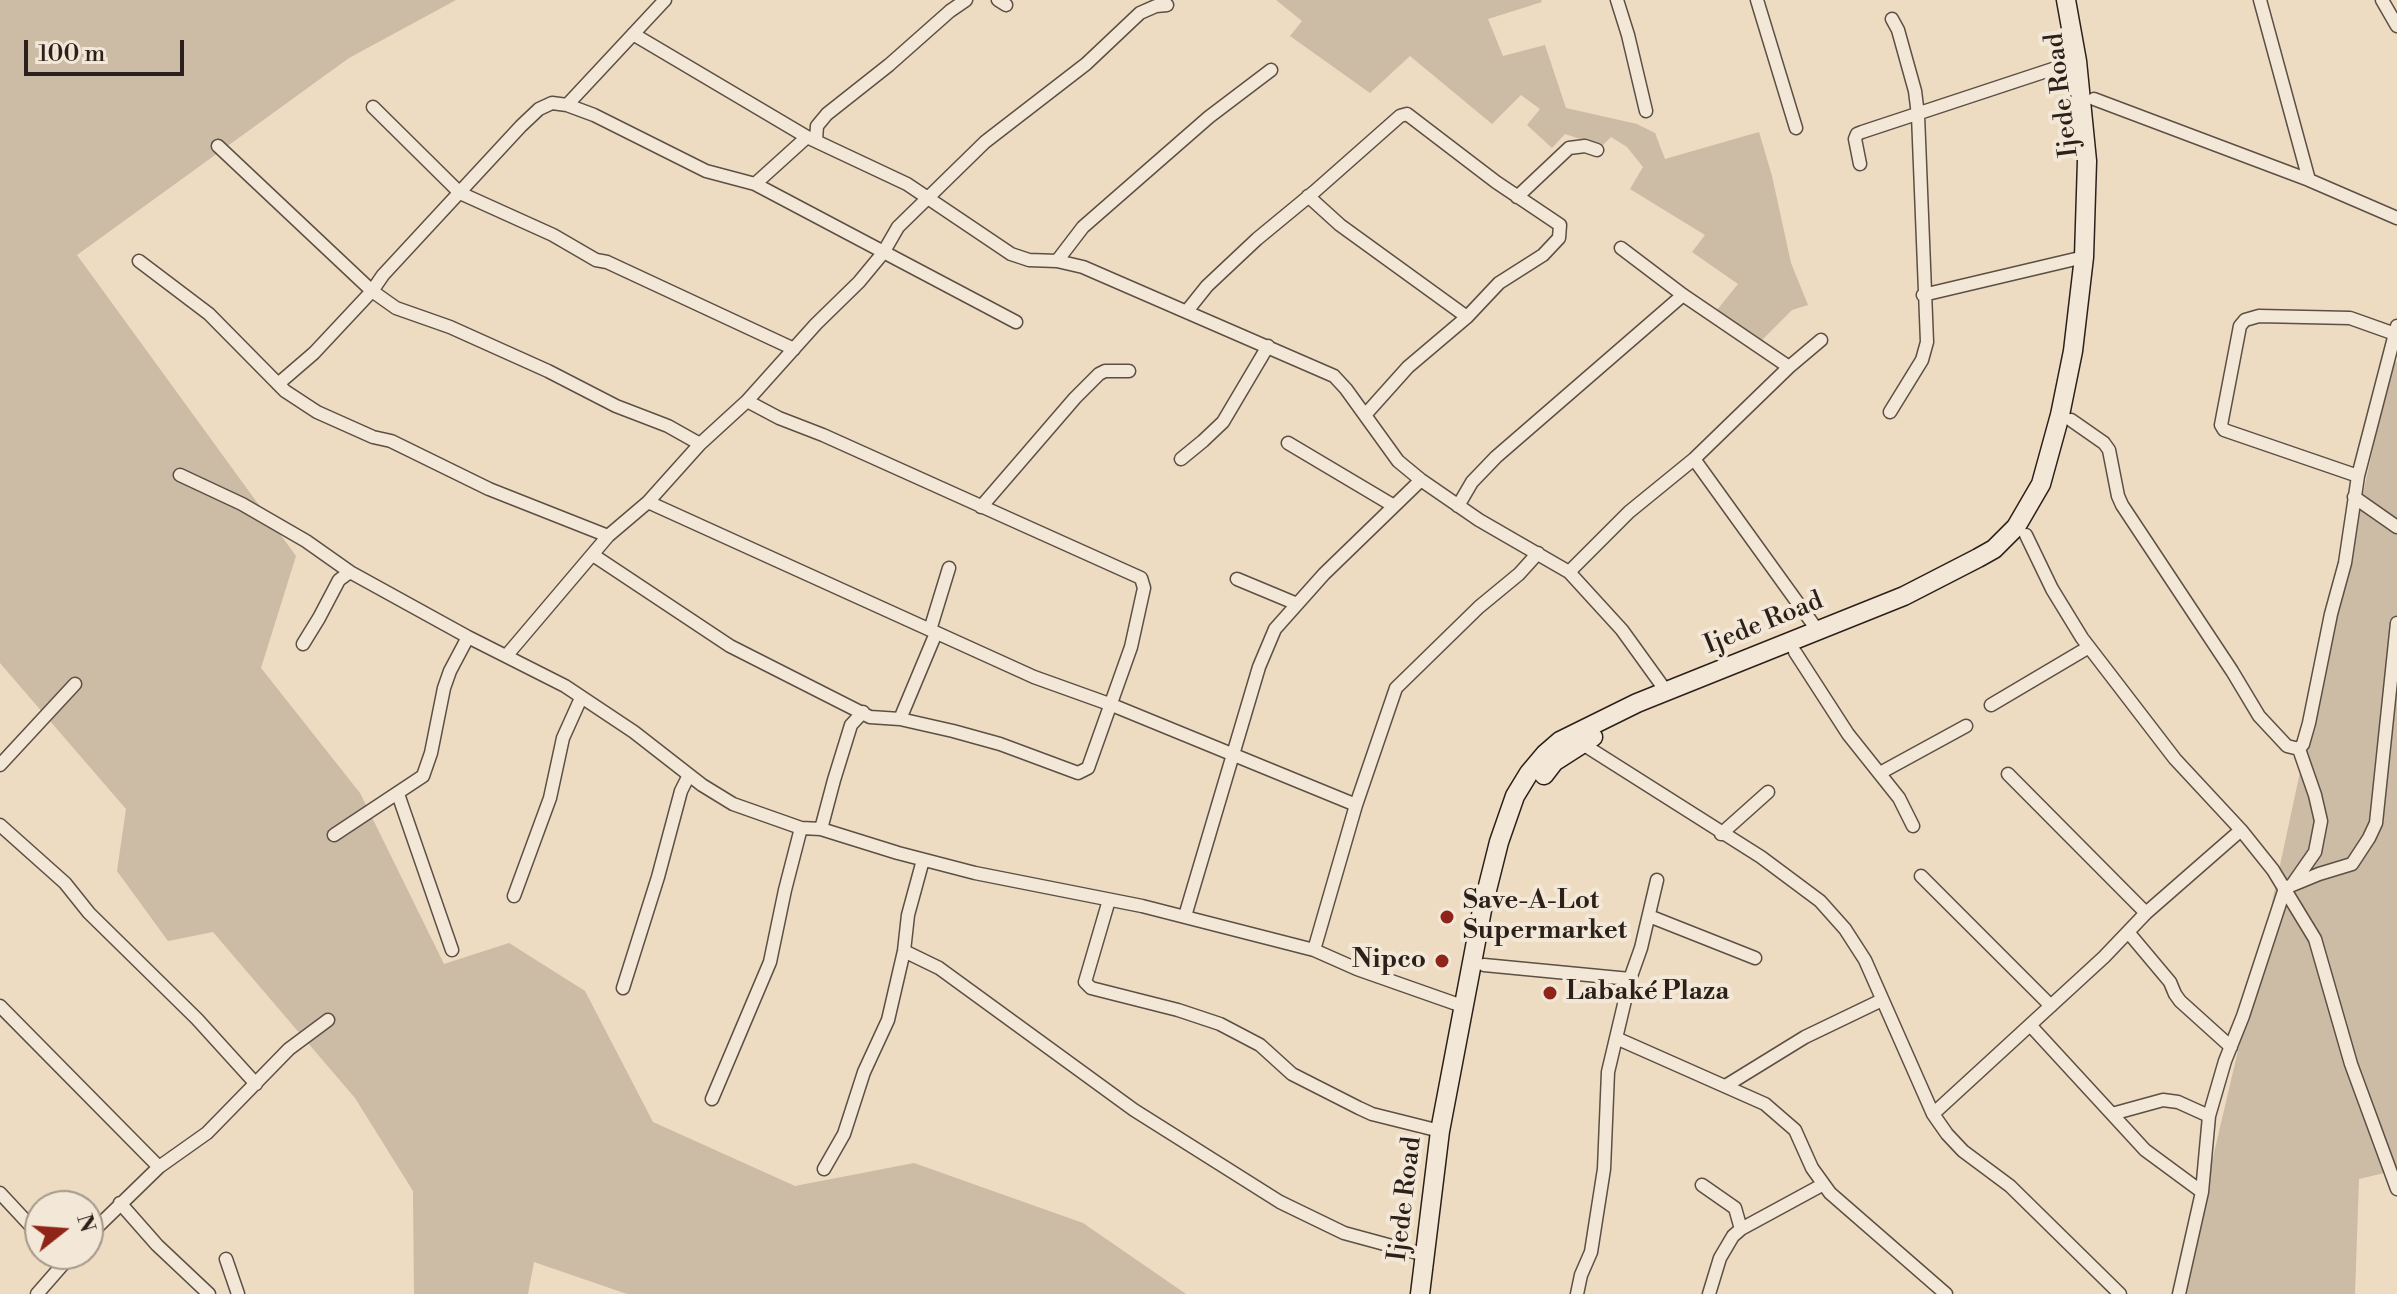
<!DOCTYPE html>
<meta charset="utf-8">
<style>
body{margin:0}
#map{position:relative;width:2397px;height:1294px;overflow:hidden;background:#eddbc2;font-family:"Libre Bodoni",serif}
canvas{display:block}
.north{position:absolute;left:24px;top:1190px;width:80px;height:80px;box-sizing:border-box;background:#f3e8d7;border:2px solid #a3988b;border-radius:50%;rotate:73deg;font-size:22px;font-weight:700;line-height:32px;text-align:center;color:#2b201a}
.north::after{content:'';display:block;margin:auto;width:28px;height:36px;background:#8f2418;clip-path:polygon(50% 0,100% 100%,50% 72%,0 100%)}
.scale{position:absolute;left:24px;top:40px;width:160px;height:36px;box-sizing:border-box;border:4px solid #2b201a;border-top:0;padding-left:10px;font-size:24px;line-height:28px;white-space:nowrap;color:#2b201a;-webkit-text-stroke:6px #f3e8d7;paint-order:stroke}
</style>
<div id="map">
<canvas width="2397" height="1294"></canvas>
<div class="north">N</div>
<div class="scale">100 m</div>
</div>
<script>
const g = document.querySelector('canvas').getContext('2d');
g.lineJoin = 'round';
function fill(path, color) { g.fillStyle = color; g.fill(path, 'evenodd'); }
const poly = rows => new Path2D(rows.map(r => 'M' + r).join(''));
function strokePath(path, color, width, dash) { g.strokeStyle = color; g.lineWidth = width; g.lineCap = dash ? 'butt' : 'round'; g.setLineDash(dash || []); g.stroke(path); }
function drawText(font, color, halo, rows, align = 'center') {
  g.font = font + ' "Libre Bodoni",serif'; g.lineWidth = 8; g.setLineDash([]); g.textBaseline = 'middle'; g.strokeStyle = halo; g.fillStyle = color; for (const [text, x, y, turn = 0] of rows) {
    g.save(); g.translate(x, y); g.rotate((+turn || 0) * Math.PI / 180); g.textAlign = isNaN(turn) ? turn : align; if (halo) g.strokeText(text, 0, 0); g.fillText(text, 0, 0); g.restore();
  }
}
fill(poly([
 [0,0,456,0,349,58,77,255,296,556,261,668,360,793,444,964,509,943,585,991,653,1122,795,1186,914,1163,1083,1223,1186,1294,627,1294,534,1262,528,1294,414,1294,413,1191,355,1098,213,932,168,941,117,871,126,809,0,663],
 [1276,0,1541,0,1542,2,1488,19,1503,56,1545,45,1566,108,1637,124,1655,133,1665,159,1759,132,1772,176,1791,263,1808,305,1792,310,1762,340,1717,310,1738,284,1692,252,1705,235,1630,189,1643,167,1627,147,1611,137,1602,146,1565,134,1552,148,1527,125,1540,109,1521,95,1492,124,1410,56,1370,93,1290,36,1302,21],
 [2393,361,2397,362,2397,1170,2359,1179,2355,1294,2181,1294,2265,935,2311,721]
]), '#ccbba5');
const street = poly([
 [998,0,1006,5],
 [1617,0,1628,35,1646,111],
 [1757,0,1796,128],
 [2260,0,2309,180],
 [2382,0,2397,26],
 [633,34,807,137,907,184,1011,254,1029,260,1057,261,1083,267,1334,376,1346,389,1398,461,1421,480,1479,520,1569,572],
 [2094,99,2309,180,2397,218],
 [567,105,665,0],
 [373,107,460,193,553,235,596,260,607,262,794,349],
 [816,140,817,126,827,114,889,65,950,11,966,0],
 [218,146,372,291,396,308,450,327,548,371,616,406,668,426,700,444],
 [1860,164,1855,139,1857,134,1862,132,2077,61],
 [755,184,807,137],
 [1308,196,1340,225,1467,317],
 [1517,197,1569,148,1585,146,1597,150],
 [1621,248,1683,295,1789,367],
 [139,261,209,314,285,391,317,412,373,437,391,441,489,489,608,536],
 [1057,261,1083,227,1209,117,1271,70],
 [1923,295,2084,257],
 [1187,311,1207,286,1257,239,1314,192,1400,116,1407,114,1496,182,1560,225,1559,238,1543,255,1499,283,1467,317,1408,367,1365,415],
 [278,384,314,353,372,291,383,275,521,126,539,109,552,103,567,105,594,115,706,171,755,184,1016,322],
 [1890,412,1922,360,1927,342,1918,115,1915,91,1898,30,1892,19],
 [2071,420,2104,443,2109,450,2118,496,2122,505,2232,671,2259,716,2287,746,2299,749],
 [1288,443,1394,506],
 [1181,459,1203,441,1223,422,1268,346],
 [1694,459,1818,631],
 [180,475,242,504,306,541,350,572,468,637,565,686,634,732,702,785,733,804,801,828,821,829,898,853,975,873,1142,906,1314,950,1357,969,1465,1007],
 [2358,476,2224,430,2221,425,2240,326,2245,320,2259,316,2350,318,2395,334],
 [2354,497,2397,527],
 [648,502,1034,677,1112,705,1356,805],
 [1458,506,1472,482,1496,457,1683,295],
 [981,507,1075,398,1099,374,1105,371,1129,371],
 [2026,535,2052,589,2082,638,2175,759,2241,830,2273,870,2315,939,2351,1064,2397,1189],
 [593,555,730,646,870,717,900,719,953,731,1000,744,1078,773,1088,768,1131,647,1144,588,1141,578,823,435,779,418,747,401],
 [1237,579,1297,604],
 [930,630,949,568],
 [303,644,319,618,339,580,350,572],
 [1795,652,1848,734,1899,798,1913,826],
 [507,655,608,536,648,502,700,444,747,401,816,324,859,282,883,253,898,227,985,142,1086,64,1140,13,1156,6,1167,5],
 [1666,691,1622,630,1569,572,1629,512,1694,459,1789,367,1821,340],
 [1991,705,2089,647],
 [900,719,936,633],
 [1581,743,1761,857,1820,901,1845,929,1865,960,1933,1114,1947,1134,1963,1151,2010,1186,2120,1294],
 [2299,749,2303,744,2309,723,2331,614,2345,563,2358,476,2397,326],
 [0,765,75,684],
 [1880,773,1966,726],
 [2008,774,2146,913],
 [398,794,452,950],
 [0,825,65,883,89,913,197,1019,256,1084],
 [821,829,834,780,851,725,863,712],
 [1721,834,1768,792],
 [334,835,423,776,431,753,444,688,450,671,468,637],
 [1921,876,2051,1006],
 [2292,885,2315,852,2321,821,2315,795,2299,749],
 [514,896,550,798,563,738,581,698],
 [1109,900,1085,982,1091,988,1178,1010,1220,1024,1260,1045,1292,1074,1359,1108,1372,1114,1440,1131],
 [1185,916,1259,667,1275,629,1324,574,1421,480],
 [1649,916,1755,958],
 [2128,932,2170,982,2175,994,2180,1001,2231,1047],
 [1314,950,1356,805,1396,688,1479,607,1519,574,1538,553],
 [904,951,939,968,1134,1110,1280,1202,1344,1233,1425,1255],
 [1484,965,1630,979],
 [623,988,658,877,681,791,689,775],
 [0,1006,159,1167,88,1236],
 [2030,1025,2145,1150,2202,1192],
 [1616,1038,1765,1104,1795,1130,1812,1168,1830,1193,1946,1294],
 [1727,1085,1805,1037,1882,1000],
 [712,1099,770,962,785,890,801,828],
 [1933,1114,2104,957,2146,913,2241,830],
 [2112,1114,2163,1100,2178,1102,2209,1116],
 [159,1167,207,1133,289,1049,328,1020],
 [824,1169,844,1134,864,1072,888,1020,904,951,908,915,923,860],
 [1702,1185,1735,1208,1741,1229],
 [0,1193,40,1236],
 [120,1203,157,1245,209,1294],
 [226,1259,238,1294],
 [37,1294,72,1254],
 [1577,1294,1581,1275,1591,1252,1604,1169,1608,1072,1630,979,1641,948,1657,880],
 [1709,1294,1720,1258,1733,1236,1741,1229,1822,1185],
 [2179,1294,2202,1192,2209,1116,2225,1061,2243,1016,2285,888,2319,874,2352,864,2369,838,2376,823,2397,623]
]);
const secondary = poly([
 [1544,775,1554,762,1593,737],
 [1420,1294,1440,1131,1482,910,1499,842,1515,796,1529,773,1545,754,1560,741,1637,703,1904,596,1978,558,1994,549,2016,527,2041,484,2060,415,2073,351,2084,257,2087,161,2077,61,2066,0]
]);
strokePath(street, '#5c4f44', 15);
strokePath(secondary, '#2b201a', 21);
strokePath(street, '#f3e8d7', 12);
strokePath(secondary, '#f3e8d7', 18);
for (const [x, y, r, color] of [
 [1447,917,8,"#8f2418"],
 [1442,961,8,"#8f2418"],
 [1550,993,8,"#8f2418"]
]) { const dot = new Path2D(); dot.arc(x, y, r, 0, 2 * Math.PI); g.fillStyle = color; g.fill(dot); strokePath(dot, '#f3e8d7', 3); }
drawText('26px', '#2b201a', '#f3e8d7', [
 ["Ijede Road",2063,95,-97],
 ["Ijede Road",1764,624,-22],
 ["Ijede Road",1406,1199,-83]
]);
drawText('bold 26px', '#2b201a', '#f3e8d7', [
 ["Save-A-Lot",1463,902],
 ["Supermarket",1463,932],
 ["Nipco",1426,961,"right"],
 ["Labaké Plaza",1566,993]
], 'left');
</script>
